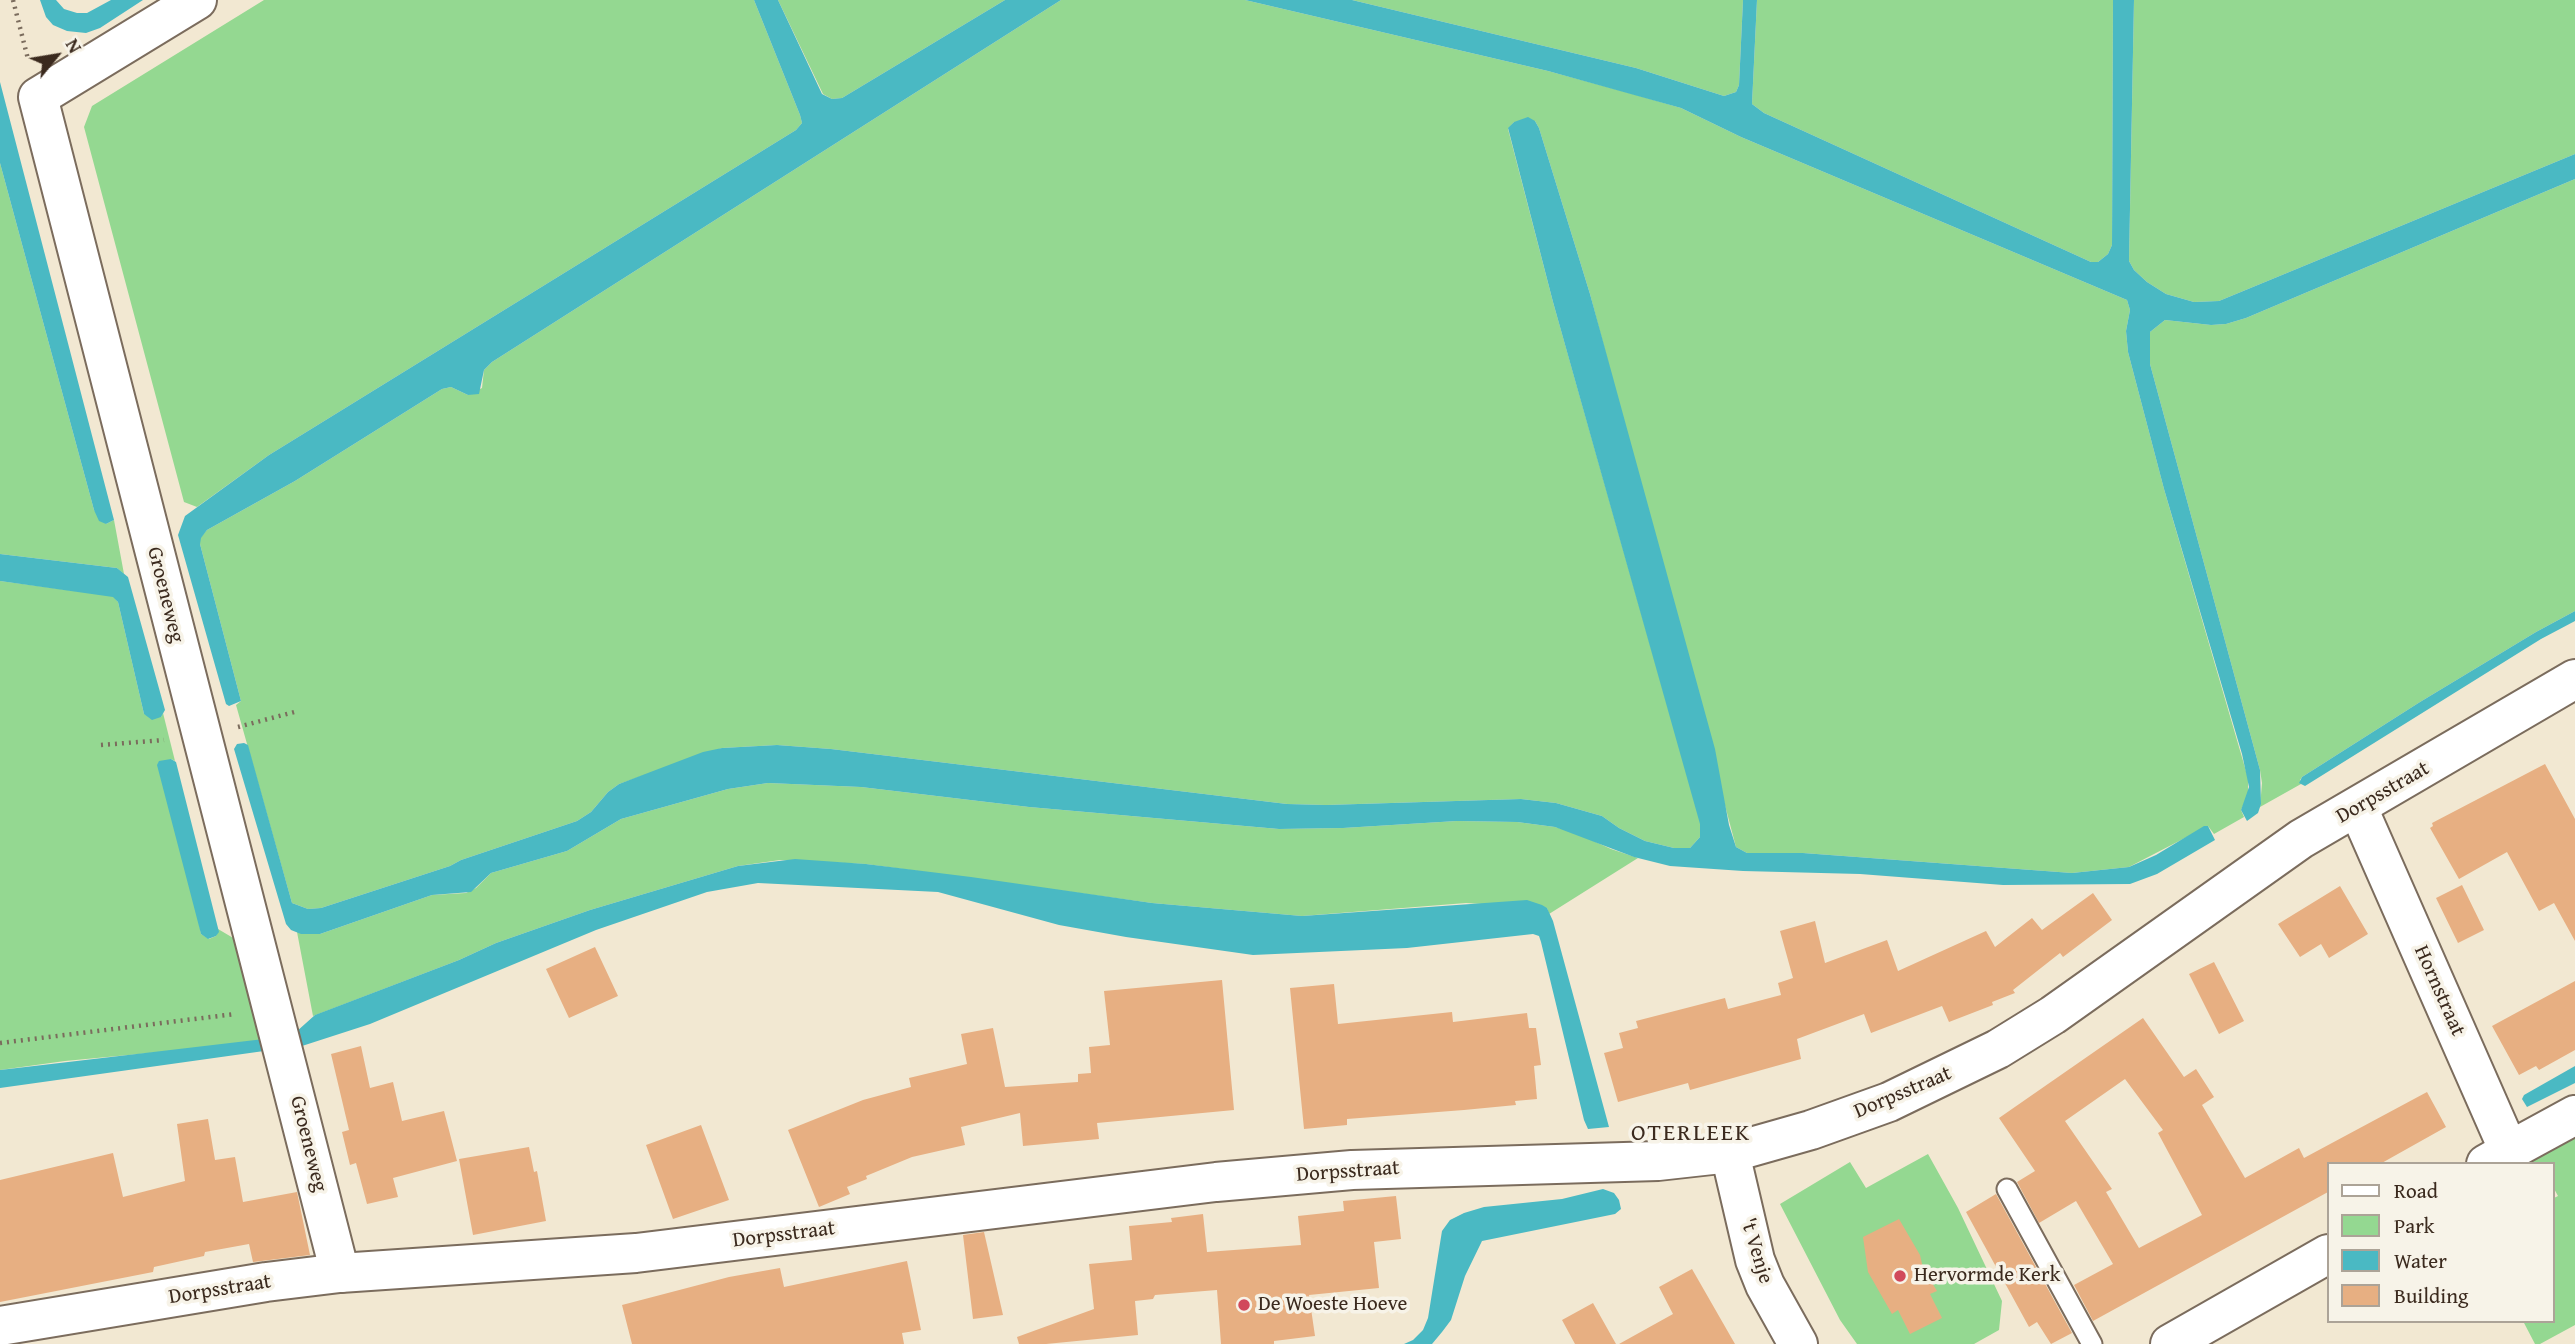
<!DOCTYPE html>
<style>
body{margin:0}
#map{position:relative;width:2575px;height:1344px;overflow:hidden;background:#f2e8d2;font-family:"Gentium Book Plus",serif}
canvas{display:block}
.legend{position:absolute;left:2327px;top:1162px;width:228px;height:161px;box-sizing:border-box;background:#f7f3e8;border:2px solid #aca397;margin:0;padding:9px 12px;list-style:none;font-size:21px;color:#3b2a1e}
.legend li{display:flex;align-items:center;gap:14px;height:35px}
.legend b{width:35px;border:2px solid #aca397}
.north{position:absolute;left:21px;top:21px;width:70px;height:70px;-webkit-text-stroke:5px #f7f3e8;paint-order:stroke;rotate:60deg;font-size:19px;font-weight:700;line-height:28px;text-align:center;color:#3b2a1e}
.north::after{content:'';display:block;margin:auto;width:24px;height:32px;background:#3b2a1e;clip-path:polygon(50% 0,100% 100%,50% 72%,0 100%)}
</style>
<div id="map">
<canvas width="2575" height="1344"></canvas>
<ul class="legend">
<li><b style="height:9px;background:#fff"></b>Road</li>
<li><b style="height:19px;background:#94d891"></b>Park</li>
<li><b style="height:19px;background:#4ab9c3"></b>Water</li>
<li><b style="height:19px;background:#e7af82"></b>Building</li>
</ul>
<div class="north">N</div>
</div>
<script>
const g = document.querySelector('canvas').getContext('2d');
g.lineJoin = 'round';
function fill(path, color) { g.fillStyle = color; g.fill(path, 'evenodd'); }
const poly = rows => new Path2D(rows.map(r => 'M' + r).join(''));
function strokePath(path, color, width, dash) { g.strokeStyle = color; g.lineWidth = width; g.lineCap = dash ? 'butt' : 'round'; g.setLineDash(dash || []); g.stroke(path); }
function drawText(font, color, halo, rows, align = 'center') {
  g.font = font + ' "Gentium Book Plus",serif'; g.lineWidth = 7; g.setLineDash([]); g.textBaseline = 'middle'; g.strokeStyle = halo; g.fillStyle = color; for (const [text, x, y, turn = 0] of rows) {
    g.save(); g.translate(x, y); g.rotate((+turn || 0) * Math.PI / 180); g.textAlign = isNaN(turn) ? turn : align; if (halo) g.strokeText(text, 0, 0); g.fillText(text, 0, 0); g.restore();
  }
}
fill(poly([
 [264,0,754,0,800,115,802,123,796,130,269,455,197,507,184,502,84,127,92,106],
 [778,0,1005,0,842,98,832,99,823,94],
 [1061,0,1245,0,1548,71,1633,94,1681,108,1741,137,2127,300,2130,310,2126,331,2128,352,2164,489,2248,778,2248,795,2241,810,2244,817,2214,834,2208,826,2129,867,2072,873,1803,853,1747,853,1736,847,1590,294,1539,128,1535,121,1514,122,1508,129,1553,302,1701,824,1700,837,1690,848,1674,848,1645,841,1619,828,1602,816,1556,803,1521,799,1326,805,1287,804,831,749,777,745,722,748,619,784,608,792,591,812,577,821,461,860,450,866,321,908,308,909,292,903,236,705,241,701,200,544,200,538,207,530,295,481,442,389,451,387,468,395,482,388,484,370,492,362],
 [1352,0,1743,0,1739,85,1736,92,1724,96,1636,68],
 [1757,0,2113,0,2112,245,2108,254,2098,262,2091,262,1764,113,1752,104],
 [2134,0,2575,0,2575,154,2219,301,2194,302,2166,294,2147,282,2134,270,2129,261],
 [0,163,94,510,106,524,114,520,124,574,117,568,0,554],
 [2575,179,2575,611,2536,632,2420,702,2302,777,2300,780,2301,784,2260,807,2262,783,2260,770,2150,364,2150,332,2165,320,2211,325,2226,324,2246,318],
 [0,581,113,596,118,602,144,714,161,717,163,713,175,761,171,759,201,934,209,939,216,936,218,929,240,942,266,1042,65,1061,0,1070],
 [768,783,861,787,1029,807,1279,829,1343,828,1457,821,1517,822,1555,827,1574,832,1611,849,1638,858,1549,914,1547,908,1466,903,1302,916,1152,903,866,864,780,860,738,866,590,910,496,943,459,960,313,1016,297,932,320,934,432,895,466,893,476,888,491,873,567,851,621,819,728,789],
 [2575,1133,2575,1325,2540,1344,2535,1344,2523,1321,2552,1321,2552,1199,2558,1196,2552,1185,2552,1164,2528,1164,2526,1159],
 [1928,1154,1958,1208,2002,1301,1999,1330,1974,1344,1857,1344,1840,1320,1780,1204,1850,1162,1866,1188]
]), '#94d891');
fill(poly([
 [40,0,56,0,64,9,77,13,87,13,111,0,143,0,100,28,86,33,67,31,53,25,46,17],
 [754,0,778,0,822,94,832,99,842,98,1005,0,1061,0,492,362,484,370,479,394,468,395,451,387,442,389,295,481,207,530,201,538,200,544,241,701,229,706,226,704,178,535,185,516,269,455,796,130,802,123,800,115],
 [1245,0,1352,0,1636,68,1724,96,1736,92,1739,85,1743,0,1757,0,1752,104,1764,113,2091,262,2098,262,2108,254,2112,245,2113,0,2134,0,2129,261,2134,270,2147,282,2166,294,2194,302,2219,301,2575,154,2575,179,2246,318,2226,324,2211,325,2165,320,2150,332,2150,364,2260,770,2261,804,2258,813,2247,821,2241,810,2249,787,2242,754,2164,489,2128,352,2126,331,2130,310,2127,300,1741,137,1681,108,1548,71],
 [0,82,114,520,106,524,99,521,94,510,0,163],
 [1528,117,1535,121,1539,128,1590,294,1715,749,1729,825,1736,847,1747,853,1803,853,2072,873,2129,867,2156,855,2204,826,2208,826,2215,840,2157,874,2130,884,2003,885,1860,874,1743,871,1670,866,1634,857,1555,827,1517,822,1457,821,1343,828,1279,829,1029,807,861,787,768,783,728,789,621,819,567,851,491,873,471,892,432,895,320,934,301,934,291,930,286,924,234,749,237,744,244,743,248,745,292,903,308,909,321,908,450,866,461,860,577,821,591,812,608,792,619,784,703,752,722,748,777,745,831,749,1287,804,1326,805,1521,799,1556,803,1602,816,1619,828,1645,841,1674,848,1690,848,1700,837,1700,824,1553,302,1508,128,1514,122],
 [0,554,117,568,128,577,165,710,161,717,152,720,144,714,118,602,113,597,0,581],
 [2575,611,2575,621,2541,639,2305,786,2299,783,2302,777,2420,702,2536,632],
 [171,759,176,762,219,932,216,936,208,939,201,934,157,765,159,761],
 [795,859,866,864,971,877,1152,903,1302,916,1527,900,1542,905,1547,908,1553,921,1609,1127,1588,1129,1584,1120,1541,942,1539,936,1533,934,1407,948,1253,955,1126,937,1059,925,938,892,758,883,707,892,596,930,370,1024,302,1046,300,1045,296,1032,315,1015,459,960,496,943,590,910,738,866],
 [264,1039,264,1051,0,1088,0,1070],
 [2575,1066,2575,1083,2527,1107,2522,1099,2524,1095],
 [1603,1189,1614,1193,1619,1200,1621,1209,1615,1214,1482,1241,1465,1276,1451,1320,1442,1332,1432,1344,1404,1344,1413,1340,1423,1330,1428,1318,1442,1231,1450,1220,1464,1213,1484,1207,1562,1199]
]), '#4ab9c3');
fill(poly([
 [2545,764,2575,819,2575,941,2554,903,2539,911,2507,852,2459,879,2430,828,2433,826,2432,823],
 [2462,885,2484,930,2458,943,2436,898],
 [2340,886,2368,934,2329,958,2321,944,2300,957,2278,924],
 [2093,893,2112,920,2063,957,2060,953,2013,990,2015,993,1992,1002,1993,1005,1949,1022,1942,1006,1871,1033,1864,1014,1797,1039,1801,1059,1690,1090,1688,1083,1618,1102,1604,1053,1623,1048,1619,1033,1638,1028,1636,1021,1725,998,1728,1009,1781,995,1778,983,1793,978,1780,931,1815,921,1825,963,1887,940,1898,971,1986,931,1995,947,2032,918,2042,930],
 [595,947,618,996,569,1018,546,969],
 [2214,962,2244,1021,2219,1034,2189,974],
 [1222,980,1234,1110,1097,1123,1099,1139,1023,1146,1020,1113,961,1127,965,1145,912,1157,866,1176,867,1179,847,1187,850,1194,819,1207,788,1130,863,1100,911,1087,909,1078,967,1064,961,1034,993,1028,1005,1087,1078,1082,1078,1074,1091,1073,1089,1047,1110,1045,1104,991],
 [2575,981,2575,1050,2539,1070,2536,1066,2519,1075,2492,1026],
 [1334,984,1338,1024,1452,1012,1453,1022,1527,1013,1529,1028,1536,1028,1541,1065,1534,1066,1537,1099,1515,1101,1516,1105,1464,1110,1347,1119,1347,1125,1304,1129,1290,988],
 [2143,1018,2184,1077,2196,1069,2214,1097,2202,1105,2245,1178,2299,1148,2304,1158,2427,1092,2446,1127,2380,1164,2328,1164,2328,1192,2093,1321,2074,1285,2113,1264,2076,1201,2039,1223,2017,1182,2035,1171,1999,1118],
 [2125,1079,2163,1130,2158,1133,2202,1215,2139,1248,2106,1192,2112,1189,2065,1121],
 [361,1046,370,1088,393,1082,402,1121,444,1111,457,1161,393,1178,398,1197,367,1204,356,1163,350,1165,342,1132,349,1130,331,1054],
 [208,1119,215,1160,235,1157,243,1202,297,1192,310,1255,253,1262,249,1244,205,1252,204,1256,154,1267,153,1272,0,1302,0,1180,113,1153,123,1197,185,1181,177,1124],
 [701,1125,729,1200,673,1219,646,1145],
 [529,1147,534,1172,537,1171,546,1221,473,1235,459,1159],
 [1996,1194,2072,1333,2051,1344,2037,1322,2029,1327,1966,1212],
 [1396,1196,1401,1239,1374,1242,1379,1288,1309,1295,1315,1336,1274,1341,1274,1344,1221,1344,1217,1290,1155,1295,1153,1299,1135,1301,1138,1335,1046,1344,1019,1344,1017,1337,1094,1309,1089,1264,1132,1260,1129,1226,1172,1222,1171,1218,1203,1214,1207,1252,1301,1245,1298,1216,1344,1211,1343,1201],
 [1899,1219,1920,1255,1923,1268,1937,1291,1930,1294,1942,1318,1910,1334,1898,1310,1892,1314,1868,1272,1863,1237],
 [984,1232,1003,1315,973,1319,963,1235],
 [907,1261,921,1330,902,1333,904,1344,632,1344,622,1305,729,1277,780,1268,784,1287],
 [1692,1269,1735,1344,1619,1344,1673,1314,1659,1287],
 [1593,1303,1616,1344,1575,1344,1562,1320]
]), '#e7af82');
const lane = poly([
 [2007,1189,2092,1344]
]);
const street = poly([
 [197,0,38,97,340,1273],
 [2358,808,2509,1151,2486,1164],
 [2509,1151,2575,1115],
 [1730,1153,1755,1260,1765,1285,1798,1344],
 [2170,1344,2328,1254]
]);
const secondary = poly([
 [0,1326,266,1282,340,1273,636,1253,1216,1182,1352,1170,1658,1161,1730,1153,1811,1130,1889,1102,1998,1049,2053,1015,2301,839,2575,679]
]);
strokePath(lane, '#7b6c5d', 23);
strokePath(street, '#7b6c5d', 42);
strokePath(secondary, '#7b6c5d', 42);
strokePath(poly([
 [13,0,28,59],
 [238,727,298,711],
 [101,745,164,740],
 [0,1043,235,1014]
]), '#7b6c5d', 4.5, [2, 5]);
strokePath(lane, '#fff', 19);
strokePath(street, '#fff', 38);
strokePath(secondary, '#fff', 38);
for (const [x, y, r, color] of [
 [1900,1276,7,"#d1495b"],
 [1244,1305,7,"#d1495b"]
]) { const dot = new Path2D(); dot.arc(x, y, r, 0, 2 * Math.PI); g.fillStyle = color; g.fill(dot); strokePath(dot, '#f7f3e8', 2.5); }
drawText('21px', '#3b2a1e', '#f7f3e8', [
 ["Groeneweg",165,595,76],
 ["Dorpsstraat",2383,793,-30],
 ["Hornstraat",2439,991,66],
 ["Dorpsstraat",1903,1093,-23],
 ["Groeneweg",308,1144,76],
 ["Dorpsstraat",1348,1172,-4],
 ["Dorpsstraat",784,1235,-7],
 ["'t Venje",1756,1251,73],
 ["Dorpsstraat",220,1290,-9]
]);
drawText('21px', '#3b2a1e', '#f7f3e8', [
 ["Hervormde Kerk",1914,1276],
 ["De Woeste Hoeve",1258,1305]
], 'left');
g.letterSpacing = '2px';
drawText('24px', '#3b2a1e', '#f7f3e8', [
 ["OTERLEEK",1691,1134]
]);
g.letterSpacing = '0px';
</script>
